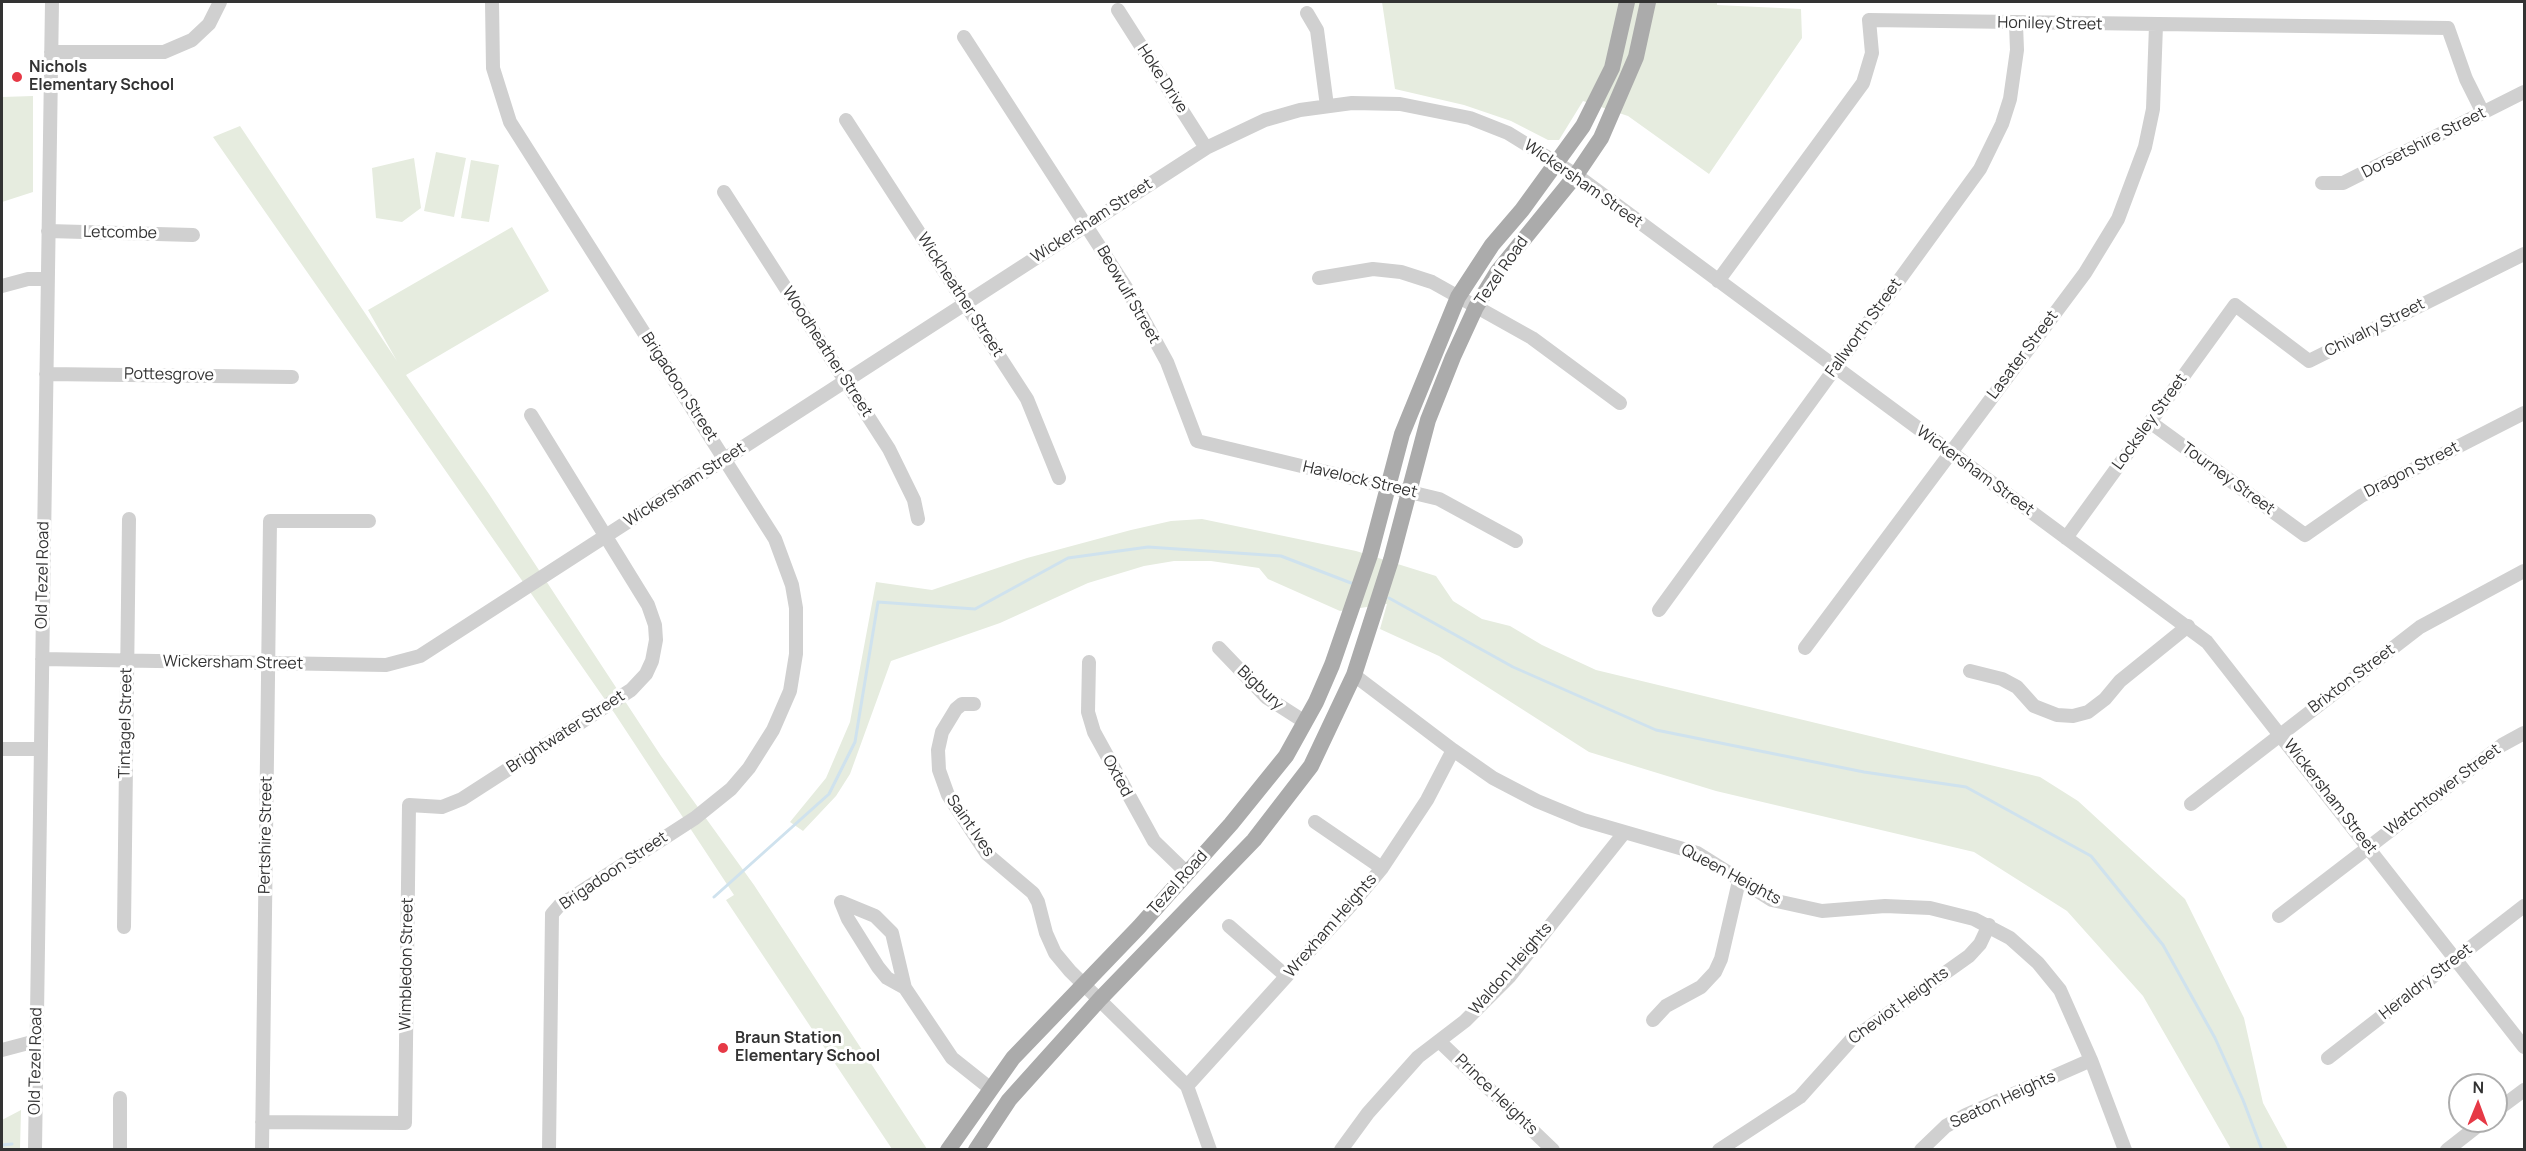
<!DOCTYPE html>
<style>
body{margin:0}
#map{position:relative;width:2526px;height:1151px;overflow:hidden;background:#fff;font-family:Manrope,sans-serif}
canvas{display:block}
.frame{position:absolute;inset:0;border:3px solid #333;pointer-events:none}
.north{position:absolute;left:2448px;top:1073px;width:60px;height:60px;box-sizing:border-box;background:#fff;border:2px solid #adadad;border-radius:50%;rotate:1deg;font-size:16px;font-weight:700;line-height:24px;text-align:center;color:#333}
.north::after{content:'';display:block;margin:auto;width:21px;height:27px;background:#e63946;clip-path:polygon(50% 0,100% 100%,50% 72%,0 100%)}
</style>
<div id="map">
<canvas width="2526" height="1151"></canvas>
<div class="frame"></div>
<div class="north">N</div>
</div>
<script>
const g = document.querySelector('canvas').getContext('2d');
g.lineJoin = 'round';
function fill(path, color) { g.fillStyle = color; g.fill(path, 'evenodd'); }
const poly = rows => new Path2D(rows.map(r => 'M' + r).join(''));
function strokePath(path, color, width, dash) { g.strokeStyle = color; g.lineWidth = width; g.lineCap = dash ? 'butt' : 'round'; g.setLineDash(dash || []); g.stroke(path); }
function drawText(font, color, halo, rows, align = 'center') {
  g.font = font + ' Manrope,sans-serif'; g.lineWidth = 6; g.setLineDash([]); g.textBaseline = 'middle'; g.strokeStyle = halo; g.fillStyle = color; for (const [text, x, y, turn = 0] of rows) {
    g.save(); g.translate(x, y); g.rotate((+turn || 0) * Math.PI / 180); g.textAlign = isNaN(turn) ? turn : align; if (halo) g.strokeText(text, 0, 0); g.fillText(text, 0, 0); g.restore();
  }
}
fill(poly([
 [1382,2,1717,2,1717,5,1801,9,1802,38,1709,174,1628,116,1583,101,1559,140,1548,140,1511,121,1464,105,1395,89],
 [33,96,33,192,2,202,2,97],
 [240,126,397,361,368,310,512,227,549,291,406,375,489,494,661,756,754,885,927,1149,892,1149,726,900,734,895,615,714,213,137],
 [436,152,466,158,454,217,424,211],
 [414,158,421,208,402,222,376,218,372,168],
 [471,160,499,165,489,222,461,218],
 [1202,519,1356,551,1436,576,1453,601,1482,619,1510,626,1542,645,1596,670,2040,777,2078,801,2185,899,2244,1018,2263,1103,2288,1149,2231,1149,2143,996,2067,911,1974,852,1716,791,1589,752,1439,656,1380,629,1387,604,1340,611,1268,579,1259,568,1211,561,1174,561,1144,566,1088,583,1000,623,891,661,850,774,836,796,803,831,790,822,826,778,850,722,876,582,932,590,1027,558,1131,530,1171,521],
 [21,1110,20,1149,2,1149,2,1120]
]), '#e6ecdf');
strokePath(poly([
 [1389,598,1513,667,1656,730,1864,772,1966,787,2091,856,2163,945,2215,1038,2243,1100,2262,1150],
 [714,897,829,794,855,742,878,602,975,609,1068,558,1148,547,1281,556,1351,583],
 [2,1145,12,1144]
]), '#cfe2ee', 3);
strokePath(poly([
 [492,2,493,68,510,122,775,539,792,585,796,608,796,654,790,691,773,730,749,768,731,789,695,818,559,906,552,914,549,1150],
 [1118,10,1206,148],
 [1307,13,1317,30,1327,106],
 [964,37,1127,289,1167,362,1197,441,1439,499,1516,541],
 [51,52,164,52,192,40,209,24,220,2],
 [846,120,1027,399,1059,478],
 [2322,183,2343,183,2524,92],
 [724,192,889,449,914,500,918,519],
 [48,231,193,235],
 [1319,278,1373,269,1401,272,1432,282,1532,338,1620,403],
 [1718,281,1863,83,1872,53,1869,20,2448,28,2466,79,2483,113],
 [2,286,28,279,47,279],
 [46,374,292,377],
 [2150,422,2305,535,2361,496,2524,413],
 [2066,538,2235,305,2309,361,2524,254],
 [1659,610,1980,169,2002,124,2010,99,2017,50,2016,24],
 [1219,648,1266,697,1305,722],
 [1805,648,2085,273,2118,219,2145,147,2153,109,2156,25],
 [42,659,386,665,420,656,1206,148,1265,120,1300,110,1352,103,1400,104,1470,118,1508,133,1576,175,2207,642,2524,1047],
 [1089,662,1088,712,1094,732,1154,841,1187,873],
 [1970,671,2002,679,2017,687,2034,706,2057,715,2073,716,2088,712,2105,699,2120,681,2188,626],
 [1354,675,1453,750,1493,778,1537,801,1583,820,1697,853,1772,900,1822,911,1885,906,1930,908,1974,919,2010,938,2038,963,2060,990,2091,1060,2125,1150],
 [974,704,962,704,956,709,942,732,938,750,939,770,948,795,987,854,1033,893,1038,902,1046,933,1055,953,1070,971,1187,1086,1210,1150],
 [2,749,40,749],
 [2191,804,2420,627,2524,571],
 [1315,822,1382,868],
 [841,902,875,916,892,933,905,988,952,1058,991,1089],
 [841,902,848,919,878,967,887,978,905,988],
 [2279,916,2502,745,2524,733],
 [1229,926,1286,976],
 [124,927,129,519],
 [1653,1020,1666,1006,1701,987,1715,972,1721,959,1739,881],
 [1439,1041,1553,1150],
 [2,1050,36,1041],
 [2328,1058,2524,906],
 [1187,1086,1352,904,1382,868,1427,800,1453,750],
 [120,1098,120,1150],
 [2496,1111,2524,1090],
 [262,1122,405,1123,409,805,442,807,462,799,631,690,646,674,652,661,656,640,655,625,648,605,531,415],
 [35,1150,52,2],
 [262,1150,270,521,369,521],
 [1341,1150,1368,1113,1418,1057,1465,1021,1510,976,1624,833],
 [1719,1150,1800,1097,1851,1040,1969,956,1980,944,1989,925],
 [1921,1150,1946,1126,1966,1115,2091,1060],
 [2447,1150,2484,1121]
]), '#d0d0d0', 14);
strokePath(poly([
 [948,1150,1013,1058,1139,927,1231,824,1286,756,1316,702,1332,665,1370,555,1402,434,1458,297,1492,245,1522,210,1583,126,1612,68,1627,2],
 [976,1150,1009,1100,1100,999,1254,840,1311,766,1354,675,1391,560,1428,420,1453,357,1476,307,1498,271,1576,175,1601,138,1636,57,1648,2]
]), '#ababab', 16);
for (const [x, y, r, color] of [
 [17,77,6,"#e63946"],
 [723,1048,6,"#e63946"]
]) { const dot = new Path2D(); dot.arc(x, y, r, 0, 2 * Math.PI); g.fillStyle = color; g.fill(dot); strokePath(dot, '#fff', 2); }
drawText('16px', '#333', '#fff', [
 ["Honiley Street",2050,24,1],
 ["Hoke Drive",1162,79,57],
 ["Dorsetshire Street",2424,143,-27],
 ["Wickersham Street",1583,184,35],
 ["Wickersham Street",1092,221,-33],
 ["Letcombe",120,233,1],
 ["Tezel Road",1502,271,-55],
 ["Wickheather Street",960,295,57],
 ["Beowulf Street",1128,295,60],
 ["Fallworth Street",1864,328,-54],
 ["Chivalry Street",2375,328,-27],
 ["Woodheather Street",827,352,57],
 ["Lasater Street",2023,355,-53],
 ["Pottesgrove",169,375,1],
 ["Brigadoon Street",679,387,57],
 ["Locksley Street",2150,422,-54],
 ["Dragon Street",2412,470,-27],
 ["Wickersham Street",1975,471,36],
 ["Tourney Street",2228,479,36],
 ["Havelock Street",1360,480,13],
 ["Wickersham Street",685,485,-33],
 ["Old Tezel Road",43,575,-89],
 ["Wickersham Street",233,663,1],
 ["Brixton Street",2352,679,-37],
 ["Bigbury",1260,688,43],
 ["Tintagel Street",126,723,-89],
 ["Brightwater Street",566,732,-33],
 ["Oxted",1117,776,62],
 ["Watchtower Street",2443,790,-37],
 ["Wickersham Street",2330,797,52],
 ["Saint Ives",970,826,55],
 ["Pertshire Street",266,835,-89],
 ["Brigadoon Street",614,871,-34],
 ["Queen Heights",1731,875,28],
 ["Tezel Road",1178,883,-48],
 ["Wrexham Heights",1331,926,-49],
 ["Wimbledon Street",407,964,-89],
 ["Waldon Heights",1511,969,-49],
 ["Heraldry Street",2426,982,-38],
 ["Cheviot Heights",1899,1006,-36],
 ["Old Tezel Road",36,1061,-89],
 ["Prince Heights",1496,1095,44],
 ["Seaton Heights",2003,1100,-25]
]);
drawText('bold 16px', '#333', '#fff', [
 ["Nichols",29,68],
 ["Elementary School",29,86],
 ["Braun Station",735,1039],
 ["Elementary School",735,1057]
], 'left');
</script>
